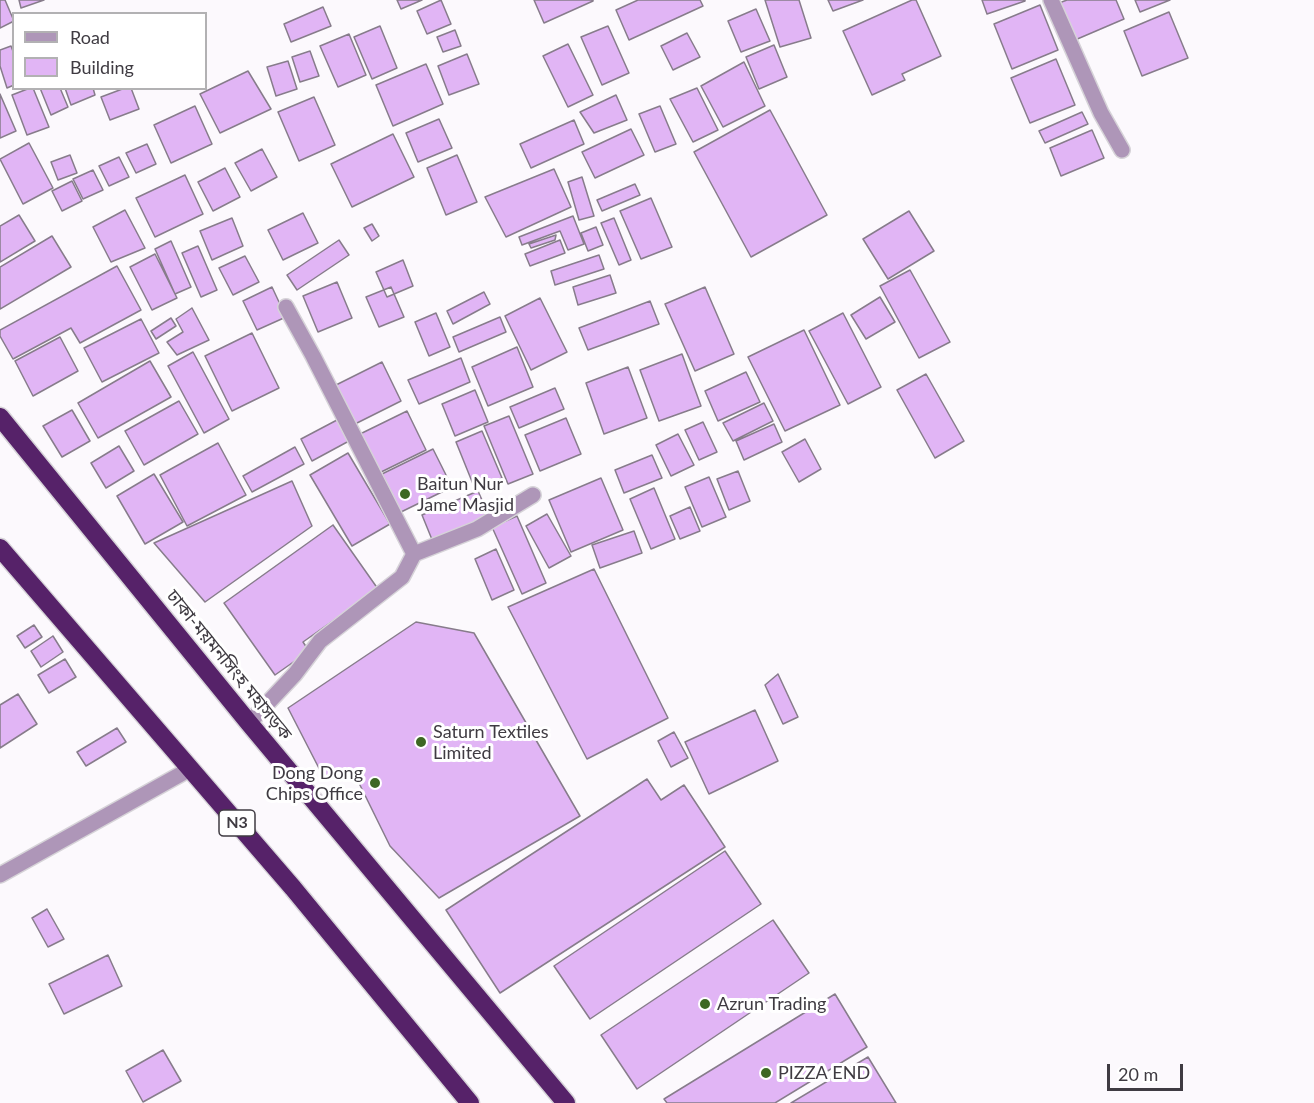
<!DOCTYPE html>
<meta charset="utf-8">
<style>
body{margin:0}
#map{position:relative;width:1314px;height:1103px;overflow:hidden;background:#fcf9fd;font-family:Lato,sans-serif}
canvas{display:block}
.legend{position:absolute;left:12px;top:12px;width:195px;height:78px;box-sizing:border-box;background:#fff;border:2px solid #b2b1b3;margin:0;padding:8px 10px;list-style:none;font-size:18px;color:#3f3b42}
.legend li{display:flex;align-items:center;gap:12px;height:30px}
.legend b{width:30px;border:2px solid #b2b1b3}
.scale{position:absolute;left:1107px;top:1064px;width:76px;height:27px;box-sizing:border-box;border:3px solid #3f3b42;border-top:0;padding-left:8px;font-size:18px;line-height:21px;white-space:nowrap;color:#3f3b42;-webkit-text-stroke:4px #fff;paint-order:stroke}
</style>
<div id="map">
<canvas width="1314" height="1103"></canvas>
<ul class="legend">
<li><b style="height:8px;background:#ae96b8"></b>Road</li>
<li><b style="height:16px;background:#e1b5f5"></b>Building</li>
</ul>
<div class="scale">20 m</div>
</div>
<script>
const g = document.querySelector('canvas').getContext('2d');
g.lineJoin = 'round';
function fill(path, color) { g.fillStyle = color; g.fill(path, 'evenodd'); }
const poly = rows => new Path2D(rows.map(r => 'M' + r).join(''));
function strokePath(path, color, width, dash) { g.strokeStyle = color; g.lineWidth = width; g.lineCap = dash ? 'butt' : 'round'; g.setLineDash(dash || []); g.stroke(path); }
function drawText(font, color, halo, rows, align = 'center') {
  g.font = font + ' Lato,"Noto Sans Bengali",sans-serif'; g.lineWidth = 6; g.setLineDash([]); g.textBaseline = 'middle'; g.strokeStyle = halo; g.fillStyle = color; for (const [text, x, y, turn = 0] of rows) {
    g.save(); g.translate(x, y); g.rotate((+turn || 0) * Math.PI / 180); g.textAlign = isNaN(turn) ? turn : align; if (halo) g.strokeText(text, 0, 0); g.fillText(text, 0, 0); g.restore();
  }
}
const building = poly([
 [0,0,5,0,14,21,0,28,0,0],
 [19,0,44,0,21,8,19,0],
 [397,0,422,0,401,9,397,0],
 [441,0,451,24,427,34,417,11,441,0],
 [534,0,593,0,593,1,544,23,534,0],
 [638,0,700,0,703,6,629,40,616,10,638,0],
 [765,0,799,0,811,38,780,47,765,0],
 [828,0,863,0,833,11,828,0],
 [912,0,916,0,941,56,902,74,905,80,872,95,843,31,912,0],
 [982,0,1025,0,1025,1,987,14,982,0],
 [1067,0,1116,0,1124,19,1075,40,1059,3,1067,0],
 [1135,0,1170,0,1140,12,1135,0],
 [1040,5,1058,50,1012,69,994,24,1040,5],
 [323,7,331,26,291,42,284,24,323,7],
 [756,9,770,41,741,52,728,21,756,9],
 [1169,12,1188,58,1142,76,1124,31,1169,12],
 [380,26,397,68,372,79,354,37,380,26],
 [608,26,629,73,602,85,581,37,608,26],
 [455,30,461,46,443,52,437,37,455,30],
 [687,33,700,57,673,70,661,46,687,33],
 [349,34,366,75,338,87,320,46,349,34],
 [568,44,593,95,568,107,543,56,568,44],
 [774,45,787,77,759,89,746,57,774,45],
 [11,46,14,54,14,85,7,88,0,66,0,50,11,46],
 [310,51,319,76,300,82,292,57,310,51],
 [467,54,479,84,449,95,438,66,467,54],
 [1056,59,1075,105,1030,123,1011,78,1056,59],
 [288,61,297,89,276,96,267,67,288,61],
 [744,62,765,106,723,127,701,86,744,62],
 [426,64,443,104,393,126,376,85,426,64],
 [248,71,271,109,220,133,200,94,248,71],
 [30,88,33,88,49,127,27,135,12,95,30,88],
 [40,88,60,88,68,107,51,115,40,88],
 [65,88,93,88,95,95,71,105,65,88],
 [125,88,131,88,139,109,110,120,101,97,125,88],
 [697,88,718,130,693,142,670,99,697,88],
 [0,94,16,131,0,138,0,94],
 [616,95,627,120,594,133,580,112,616,95],
 [314,97,335,145,299,161,278,112,314,97],
 [195,106,212,144,171,163,154,125,195,106],
 [660,106,676,144,655,152,639,114,660,106],
 [770,110,827,215,751,257,694,152,770,110],
 [1082,112,1088,124,1045,143,1039,131,1082,112],
 [439,119,452,148,418,162,406,133,439,119],
 [574,120,584,144,531,168,520,144,574,120],
 [631,129,644,155,595,178,582,152,631,129],
 [1092,130,1104,158,1061,176,1050,148,1092,130],
 [393,134,414,177,352,207,331,164,393,134],
 [29,143,53,188,23,204,0,159,29,143],
 [147,144,156,164,136,173,126,153,147,144],
 [262,149,277,177,251,191,235,163,262,149],
 [70,155,77,173,58,180,51,162,70,155],
 [457,155,477,202,446,215,427,168,457,155],
 [119,157,129,177,109,186,99,166,119,157],
 [225,168,240,197,213,211,198,182,225,168],
 [554,169,571,207,506,237,485,197,554,169],
 [93,170,103,190,83,199,73,179,93,170],
 [185,175,203,214,155,237,136,198,185,175],
 [582,177,594,216,579,220,568,182,582,177],
 [72,181,82,201,62,211,52,191,72,181],
 [635,184,640,195,602,211,597,200,635,184],
 [651,198,672,247,641,259,620,211,651,198],
 [125,210,145,248,111,262,93,227,125,210],
 [909,211,934,251,888,279,863,239,909,211],
 [303,213,318,243,283,260,268,230,303,213],
 [19,215,35,241,0,262,0,226,19,215],
 [573,216,584,244,568,250,560,231,522,245,519,237,573,216],
 [232,218,243,246,212,260,200,231,232,218],
 [614,218,631,260,619,265,601,223,614,218],
 [372,224,379,236,372,241,364,228,372,224],
 [596,227,603,245,588,251,581,233,596,227],
 [556,235,555,240,531,248,529,244,556,235],
 [52,236,71,267,0,309,0,267,52,236],
 [339,240,349,255,297,290,287,275,339,240],
 [560,240,565,253,530,266,525,254,560,240],
 [171,241,191,287,175,294,155,249,171,241],
 [198,246,217,290,201,297,182,253,198,246],
 [155,254,177,298,152,310,130,267,155,254],
 [599,255,604,269,555,285,551,271,599,255],
 [245,256,259,282,233,295,219,268,245,256],
 [403,260,413,286,387,297,376,272,403,260],
 [117,266,141,310,80,343,71,328,13,359,0,336,0,330,117,266],
 [910,270,950,342,919,358,880,286,910,270],
 [610,275,616,293,578,305,573,287,610,275],
 [337,282,352,318,318,332,303,296,337,282],
 [272,287,286,317,257,330,243,301,272,287],
 [391,287,404,317,379,327,366,297,391,287],
 [705,287,734,354,695,371,665,304,705,287],
 [484,292,490,304,453,324,447,311,484,292],
 [880,297,895,322,866,339,851,315,880,297],
 [540,298,567,352,531,370,505,316,540,298],
 [650,301,659,324,588,350,579,328,650,301],
 [192,308,209,340,177,355,167,342,183,332,176,319,192,308],
 [436,313,450,347,429,356,415,322,436,313],
 [843,313,881,387,848,404,809,331,843,313],
 [500,317,506,332,459,352,453,337,500,317],
 [171,318,176,326,156,339,151,331,171,318],
 [141,319,159,353,102,382,84,348,141,319],
 [804,330,840,405,785,431,748,357,804,330],
 [252,333,279,388,232,411,205,356,252,333],
 [60,337,78,371,33,396,15,361,60,337],
 [517,347,533,387,488,406,472,367,517,347],
 [193,352,229,419,204,433,168,366,193,352],
 [682,354,701,406,659,421,640,370,682,354],
 [461,358,470,382,419,404,408,380,461,358],
 [150,361,171,397,98,438,78,403,150,361],
 [382,362,401,401,351,426,332,387,382,362],
 [628,367,647,418,604,434,586,383,628,367],
 [746,372,760,402,718,421,705,391,746,372],
 [926,374,964,441,935,458,897,390,926,374],
 [555,388,564,409,519,428,510,407,555,388],
 [475,390,488,422,455,436,442,404,475,390],
 [179,401,198,434,144,465,125,431,179,401],
 [764,403,773,421,733,441,723,423,764,403],
 [72,410,90,441,62,457,43,426,72,410],
 [407,411,426,450,375,475,356,436,407,411],
 [509,416,533,474,508,484,484,426,509,416],
 [566,418,581,454,540,471,525,435,566,418],
 [337,420,349,441,312,461,301,439,337,420],
 [703,422,717,452,699,460,685,430,703,422],
 [774,424,782,442,744,460,736,441,774,424],
 [482,431,502,478,475,489,456,442,482,431],
 [678,434,694,465,671,476,656,445,678,434],
 [805,439,821,469,799,482,782,452,805,439],
 [218,443,246,495,187,526,160,475,218,443],
 [119,446,134,471,106,488,91,463,119,446],
 [295,447,304,464,252,492,243,476,295,447],
 [433,449,452,487,401,512,382,474,433,449],
 [348,453,390,524,352,546,310,475,348,453],
 [652,455,662,478,624,493,615,470,652,455],
 [738,471,750,501,729,510,717,479,738,471],
 [154,474,183,522,145,544,117,496,154,474],
 [709,477,726,517,702,527,685,487,709,477],
 [601,478,623,530,571,552,549,500,601,478],
 [292,481,312,526,205,602,154,543,292,481],
 [654,488,675,539,651,549,630,499,654,488],
 [478,491,490,518,433,542,422,515,478,491],
 [690,507,700,531,680,539,670,516,690,507],
 [547,514,571,556,549,568,526,526,547,514],
 [517,516,546,583,522,594,492,527,517,516],
 [333,525,378,589,303,642,309,651,275,675,224,603,333,525],
 [634,531,642,553,600,568,592,545,634,531],
 [496,549,514,590,492,600,475,559,496,549],
 [594,569,668,718,587,759,508,607,594,569],
 [416,622,474,633,580,816,439,898,390,846,356,777,324,778,288,708,416,622],
 [34,625,42,637,25,648,17,636,34,625],
 [53,636,63,652,41,667,31,651,53,636],
 [65,659,76,677,49,693,38,675,65,659],
 [778,674,798,717,783,724,765,685,778,674],
 [18,694,37,724,0,748,0,705,18,694],
 [755,710,778,761,709,794,685,742,755,710],
 [117,728,126,742,86,766,77,752,117,728],
 [674,732,688,758,671,767,658,741,674,732],
 [647,779,661,800,684,785,725,847,500,993,446,910,647,779],
 [725,851,761,904,590,1019,554,966,725,851],
 [47,909,64,939,48,947,32,918,47,909],
 [773,920,809,973,637,1089,601,1035,773,920],
 [108,955,122,986,64,1014,49,984,108,955],
 [835,994,867,1047,775,1103,667,1103,664,1099,835,994],
 [163,1050,181,1081,143,1102,126,1071,163,1050],
 [868,1057,896,1103,791,1103,868,1057]
]);
fill(building, '#e1b5f5');
strokePath(building, '#877c8b', 1.5);
const minor = poly([
 [1051,0,1101,113,1122,150],
 [286,307,313,356,414,554],
 [249,723,295,674,320,641,402,577,414,554,477,529,533,495],
 [0,875,190,769]
]);
const highway = poly([
 [0,417,249,723,566,1103],
 [0,548,293,888,470,1103]
]);
strokePath(minor, '#d6d3d8', 18);
strokePath(highway, '#d6d3d8', 21);
strokePath(minor, '#ae96b8', 15);
strokePath(highway, '#562269', 18);
for (const [x, y, r, color] of [
 [405,494,6,"#3d6723"],
 [421,742,6,"#3d6723"],
 [375,783,6,"#3d6723"],
 [705,1004,6,"#3d6723"],
 [766,1073,6,"#3d6723"]
]) { const dot = new Path2D(); dot.arc(x, y, r, 0, 2 * Math.PI); g.fillStyle = color; g.fill(dot); strokePath(dot, '#fff', 2); }
for (const [x, y, w] of [
 [237,823,36]
]) { const box = new Path2D(); box.roundRect(x - w / 2, y - 13, w, 26, 4.5); g.fillStyle = '#fff'; g.fill(box); strokePath(box, '#3f3b42', 1.5); }
drawText('bold 16px', '#3f3b42', null, [
 ["N3",237,823]
]);
drawText('18px', '#3f3b42', '#fff', [
 ["Baitun Nur",417,484],
 ["Jame Masjid",417,505],
 ["Saturn Textiles",433,732],
 ["Limited",433,753],
 ["Dong Dong",363,773,"right"],
 ["Chips Office",363,794,"right"],
 ["Azrun Trading",717,1004],
 ["PIZZA END",778,1073]
], 'left');
drawText('18px', '#3f3b42', '#fff', [
 ["ঢাকা-ময়মনসিংহ মহাসড়ক",229,665,51]
]);
</script>
